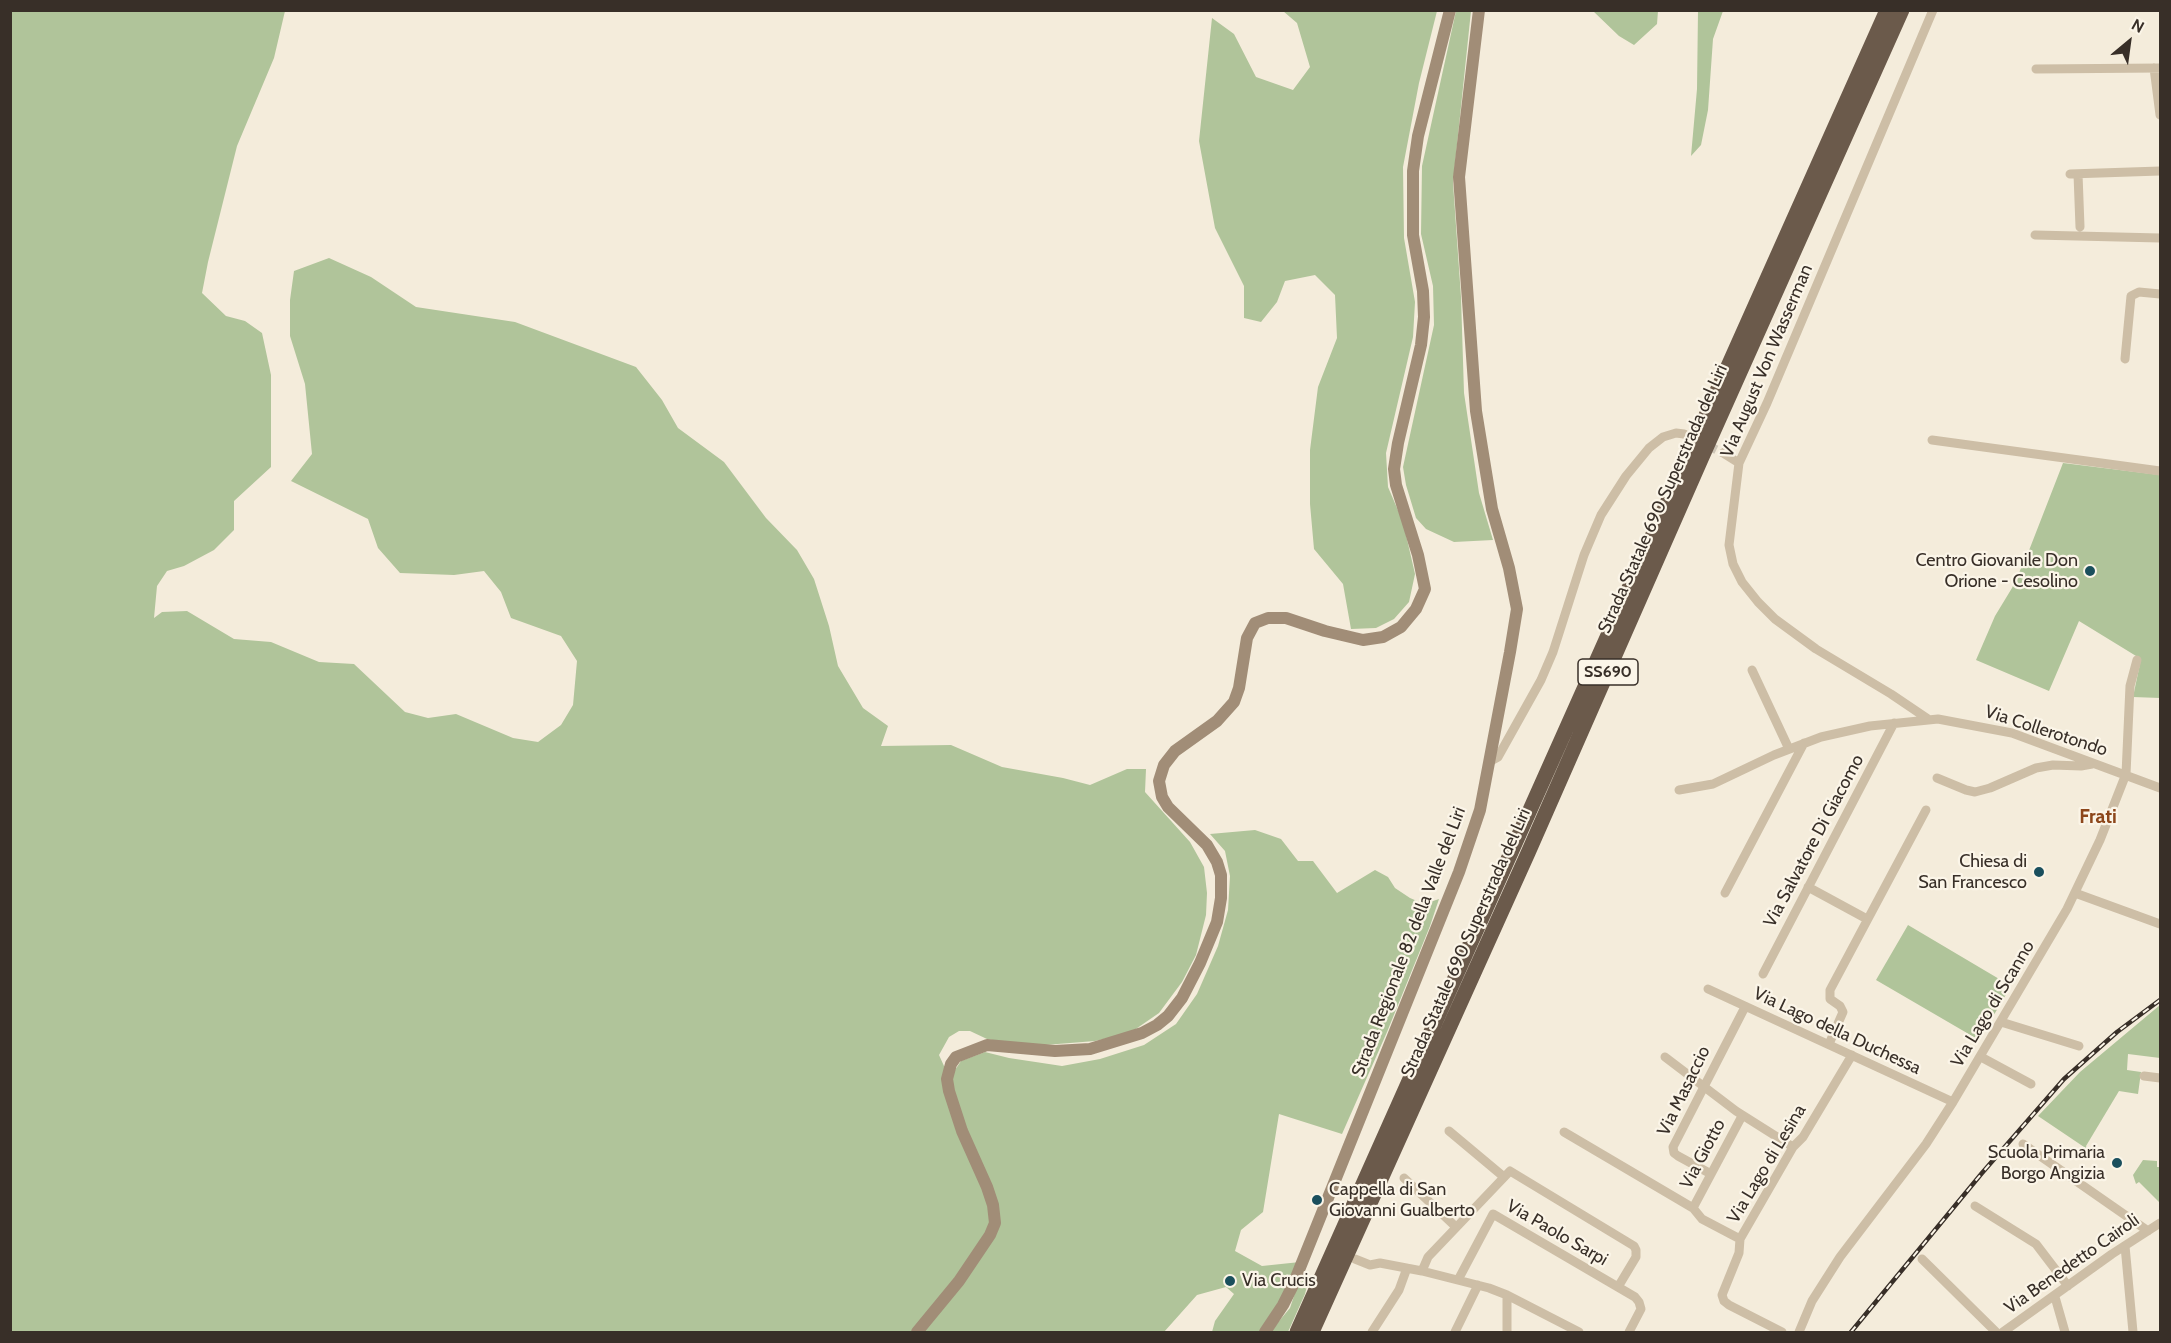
<!DOCTYPE html>
<style>
body{margin:0}
#map{position:relative;width:2171px;height:1343px;overflow:hidden;background:#f4ecdb;font-family:Cabin,sans-serif}
canvas{display:block}
.frame{position:absolute;inset:0;border:12px solid #382f28;pointer-events:none}
.north{position:absolute;left:2099px;top:12px;width:60px;height:60px;-webkit-text-stroke:4px #fbf5e8;paint-order:stroke;rotate:29deg;font-size:16px;font-weight:700;line-height:24px;text-align:center;color:#382f28}
.north::after{content:'';display:block;margin:auto;width:21px;height:27px;background:#382f28;clip-path:polygon(50% 0,100% 100%,50% 72%,0 100%)}
</style>
<div id="map">
<canvas width="2171" height="1343"></canvas>
<div class="frame"></div>
<div class="north">N</div>
</div>
<script>
const g = document.querySelector('canvas').getContext('2d');
g.lineJoin = 'round';
function fill(path, color) { g.fillStyle = color; g.fill(path, 'evenodd'); }
const poly = rows => new Path2D(rows.map(r => 'M' + r).join(''));
function strokePath(path, color, width, dash) { g.strokeStyle = color; g.lineWidth = width; g.lineCap = dash ? 'butt' : 'round'; g.setLineDash(dash || []); g.stroke(path); }
function drawText(font, color, halo, rows, align = 'center') {
  g.font = font + ' Cabin,sans-serif'; g.lineWidth = 4.5; g.setLineDash([]); g.textBaseline = 'middle'; g.strokeStyle = halo; g.fillStyle = color; for (const [text, x, y, turn = 0] of rows) {
    g.save(); g.translate(x, y); g.rotate((+turn || 0) * Math.PI / 180); g.textAlign = isNaN(turn) ? turn : align; if (halo) g.strokeText(text, 0, 0); g.fillText(text, 0, 0); g.restore();
  }
}
fill(poly([
 [10,11,285,11,274,58,237,146,208,262,202,293,226,316,245,321,262,333,271,375,271,467,234,501,234,530,214,550,184,566,167,571,157,586,154,618,162,612,187,611,234,639,271,642,319,662,354,664,405,712,428,718,456,714,513,738,538,742,561,725,573,705,577,661,561,636,511,618,501,592,484,571,454,575,400,573,378,548,368,519,291,481,312,454,305,384,290,336,290,300,294,271,329,258,371,277,416,307,515,322,636,367,662,400,678,428,724,462,766,518,797,550,814,579,829,626,838,666,863,708,888,726,881,746,951,745,1002,767,1063,778,1090,785,1127,769,1146,769,1145,792,1190,842,1204,867,1207,893,1206,915,1196,955,1182,982,1159,1013,1130,1033,1095,1041,1045,1045,1010,1043,987,1039,970,1031,959,1031,949,1037,939,1055,944,1066,953,1073,961,1061,985,1052,1009,1058,1062,1066,1100,1059,1144,1045,1176,1024,1197,994,1218,946,1228,910,1230,876,1225,851,1210,834,1255,830,1281,839,1298,861,1313,861,1337,893,1375,870,1388,877,1395,888,1410,898,1424,904,1439,899,1430,926,1387,1032,1342,1134,1279,1114,1263,1212,1241,1230,1235,1251,1262,1266,1300,1262,1282,1297,1259,1332,1212,1332,1215,1321,1234,1294,1226,1287,1197,1295,1164,1332,11,1332],
 [1283,11,1437,11,1419,83,1403,167,1404,238,1415,302,1413,337,1386,453,1388,487,1403,522,1415,574,1409,602,1394,619,1376,628,1351,629,1343,584,1314,549,1310,504,1310,450,1318,387,1337,338,1335,295,1315,275,1285,281,1277,302,1261,322,1244,318,1244,286,1215,228,1199,141,1212,18,1234,34,1256,77,1293,90,1310,67,1297,23],
 [1456,11,1471,11,1453,183,1461,297,1464,393,1479,493,1493,540,1454,542,1426,529,1416,518,1406,485,1403,467,1434,325,1433,286,1421,234,1422,166],
 [1593,11,1658,11,1657,24,1634,45,1619,36],
 [1698,11,1723,11,1713,39,1708,110,1701,145,1691,156,1697,89],
 [2063,463,2160,475,2160,698,2133,697,2141,659,2079,621,2049,691,1976,660,1995,616,2012,588,2028,553],
 [1908,925,2011,986,1979,1040,1876,980],
 [2160,1005,2160,1058,2128,1054,2127,1070,2141,1072,2138,1094,2119,1091,2086,1146,2087,1149,2038,1116,2080,1072],
 [2143,1160,2157,1161,2157,1167,2160,1167,2160,1203,2139,1182,2136,1184,2133,1175],
 [1306,1279,1308,1282,1305,1294,1288,1332,1270,1332,1290,1308,1298,1284]
]), '#b0c49a');
strokePath(poly([
 [1684,434,1723,453]
]), '#cec6b7', 9, [9, 4.5]);
strokePath(poly([
 [2154,68,2160,115],
 [2036,69,2160,68],
 [2070,174,2160,171],
 [2078,174,2080,227],
 [2035,235,2160,238],
 [2125,359,2131,296,2139,292,2160,294],
 [1932,440,2160,471],
 [1723,453,1739,463],
 [1752,670,1789,749],
 [1928,719,1891,694,1816,649,1775,619,1758,602,1742,582,1733,564,1729,545,1739,463,1767,403,1933,10],
 [1489,762,1498,757,1541,680,1553,652,1584,555,1601,515,1626,476,1649,448,1663,437,1676,433,1684,434],
 [1937,778,1966,790,1975,792,1990,788,2036,768,2053,765,2081,766,2092,764],
 [1679,790,1713,784,1774,755,1821,737,1870,726,1938,719,2012,733,2160,788],
 [1808,887,1867,919],
 [1725,893,1804,743],
 [2075,893,2160,924],
 [1763,974,1894,723],
 [1708,989,1953,1102],
 [2001,1022,2079,1046],
 [1829,1044,1843,1012,1840,1006,1830,999,1830,990,1926,810],
 [1665,1057,1736,1111,1793,1147],
 [1981,1057,2031,1084],
 [2144,1076,2160,1078],
 [1449,1131,1504,1177],
 [1564,1132,1693,1208,1702,1219,1740,1239],
 [2023,1144,2148,1231],
 [1711,1174,1678,1156,1674,1153,1673,1147,1745,1007],
 [1404,1178,1456,1227],
 [1975,1206,2036,1244,2068,1286],
 [1693,1208,1742,1116],
 [2125,1246,2133,1332],
 [1355,1259,1370,1265,1380,1263,1422,1271,1489,1288,1507,1295,1579,1332],
 [1922,1259,1996,1332],
 [1422,1271,1428,1257,1510,1171,1634,1246,1636,1250,1636,1257,1618,1287],
 [1458,1280,1493,1214,1635,1297,1639,1302,1641,1309,1629,1332],
 [2055,1297,2065,1332],
 [1372,1332,1399,1290,1407,1268],
 [1455,1332,1478,1285],
 [1507,1332,1507,1295],
 [1782,1332,1729,1305,1724,1301,1722,1295,1739,1253,1740,1239,1793,1147,1803,1137,1852,1055],
 [1799,1332,1812,1301,1840,1257,1926,1144,1953,1102,2067,909,2100,840,2126,774,2130,686,2137,660],
 [2003,1332,2112,1254,2160,1223]
]), '#cdbea6', 9);
strokePath(poly([
 [917,1332,959,1281,990,1235,995,1223,993,1205,987,1187,962,1131,949,1091,947,1079,951,1064,956,1057,987,1045,1055,1051,1090,1049,1142,1033,1157,1025,1168,1016,1182,998,1200,963,1217,922,1221,898,1221,875,1217,862,1207,845,1168,807,1162,797,1159,781,1164,765,1175,751,1217,721,1234,702,1239,688,1247,638,1255,623,1268,618,1286,618,1325,631,1363,640,1383,637,1401,627,1416,609,1425,589,1418,555,1396,485,1394,469,1398,443,1421,345,1424,317,1423,291,1413,235,1413,171,1418,136,1450,10],
 [1265,1332,1283,1305,1293,1285,1459,872,1480,810,1510,652,1517,609,1509,568,1492,509,1476,411,1459,177,1479,10]
]), '#a18d77', 12);
strokePath(poly([
 [1297,1332,1887,10],
 [1312,1332,1528,853,1702,457,1902,10]
]), '#6b5a4b', 15);
const rail = poly([
 [1851,1332,1982,1173,2064,1079,2117,1032,2160,1000]
]);
strokePath(rail, '#382f28', 4.5);
strokePath(rail, '#fbf5e8', 2, [7]);
for (const [x, y, r, color] of [
 [2090,571,6,"#1a4f5d"],
 [2039,872,6,"#1a4f5d"],
 [2117,1163,6,"#1a4f5d"],
 [1317,1200,6,"#1a4f5d"],
 [1230,1281,6,"#1a4f5d"]
]) { const dot = new Path2D(); dot.arc(x, y, r, 0, 2 * Math.PI); g.fillStyle = color; g.fill(dot); strokePath(dot, '#fbf5e8', 2); }
for (const [x, y, w] of [
 [1608,672,60]
]) { const box = new Path2D(); box.roundRect(x - w / 2, y - 13, w, 26, 4.5); g.fillStyle = '#fbf5e8'; g.fill(box); strokePath(box, '#382f28', 1.5); }
drawText('bold 16px', '#382f28', null, [
 ["SS690",1608,672]
]);
drawText('18px', '#382f28', '#fbf5e8', [
 ["Via August Von Wasserman",1767,361,-67],
 ["Strada Statale 690 Superstrada del Liri",1663,499,-66],
 ["Via Collerotondo",2046,731,18],
 ["Via Salvatore Di Giacomo",1814,841,-62],
 ["Strada Regionale 82 della Valle del Liri",1409,942,-69],
 ["Strada Statale 690 Superstrada del Liri",1466,943,-66],
 ["Via Lago di Scanno",1993,1004,-59],
 ["Via Lago della Duchessa",1837,1031,25],
 ["Via Masaccio",1684,1091,-64],
 ["Via Giotto",1703,1154,-62],
 ["Via Lago di Lesina",1767,1164,-59],
 ["Via Paolo Sarpi",1557,1233,30],
 ["Via Benedetto Cairoli",2072,1264,-35]
]);
drawText('18px', '#382f28', '#fbf5e8', [
 ["Centro Giovanile Don",2078,561],
 ["Orione - Cesolino",2078,582],
 ["Chiesa di",2027,862],
 ["San Francesco",2027,883],
 ["Scuola Primaria",2105,1153],
 ["Borgo Angizia",2105,1174],
 ["Cappella di San",1329,1190,"left"],
 ["Giovanni Gualberto",1329,1211,"left"],
 ["Via Crucis",1242,1281,"left"]
], 'right');
drawText('bold 20px', '#8d471b', '#fbf5e8', [
 ["Frati",2098,817]
]);
</script>
